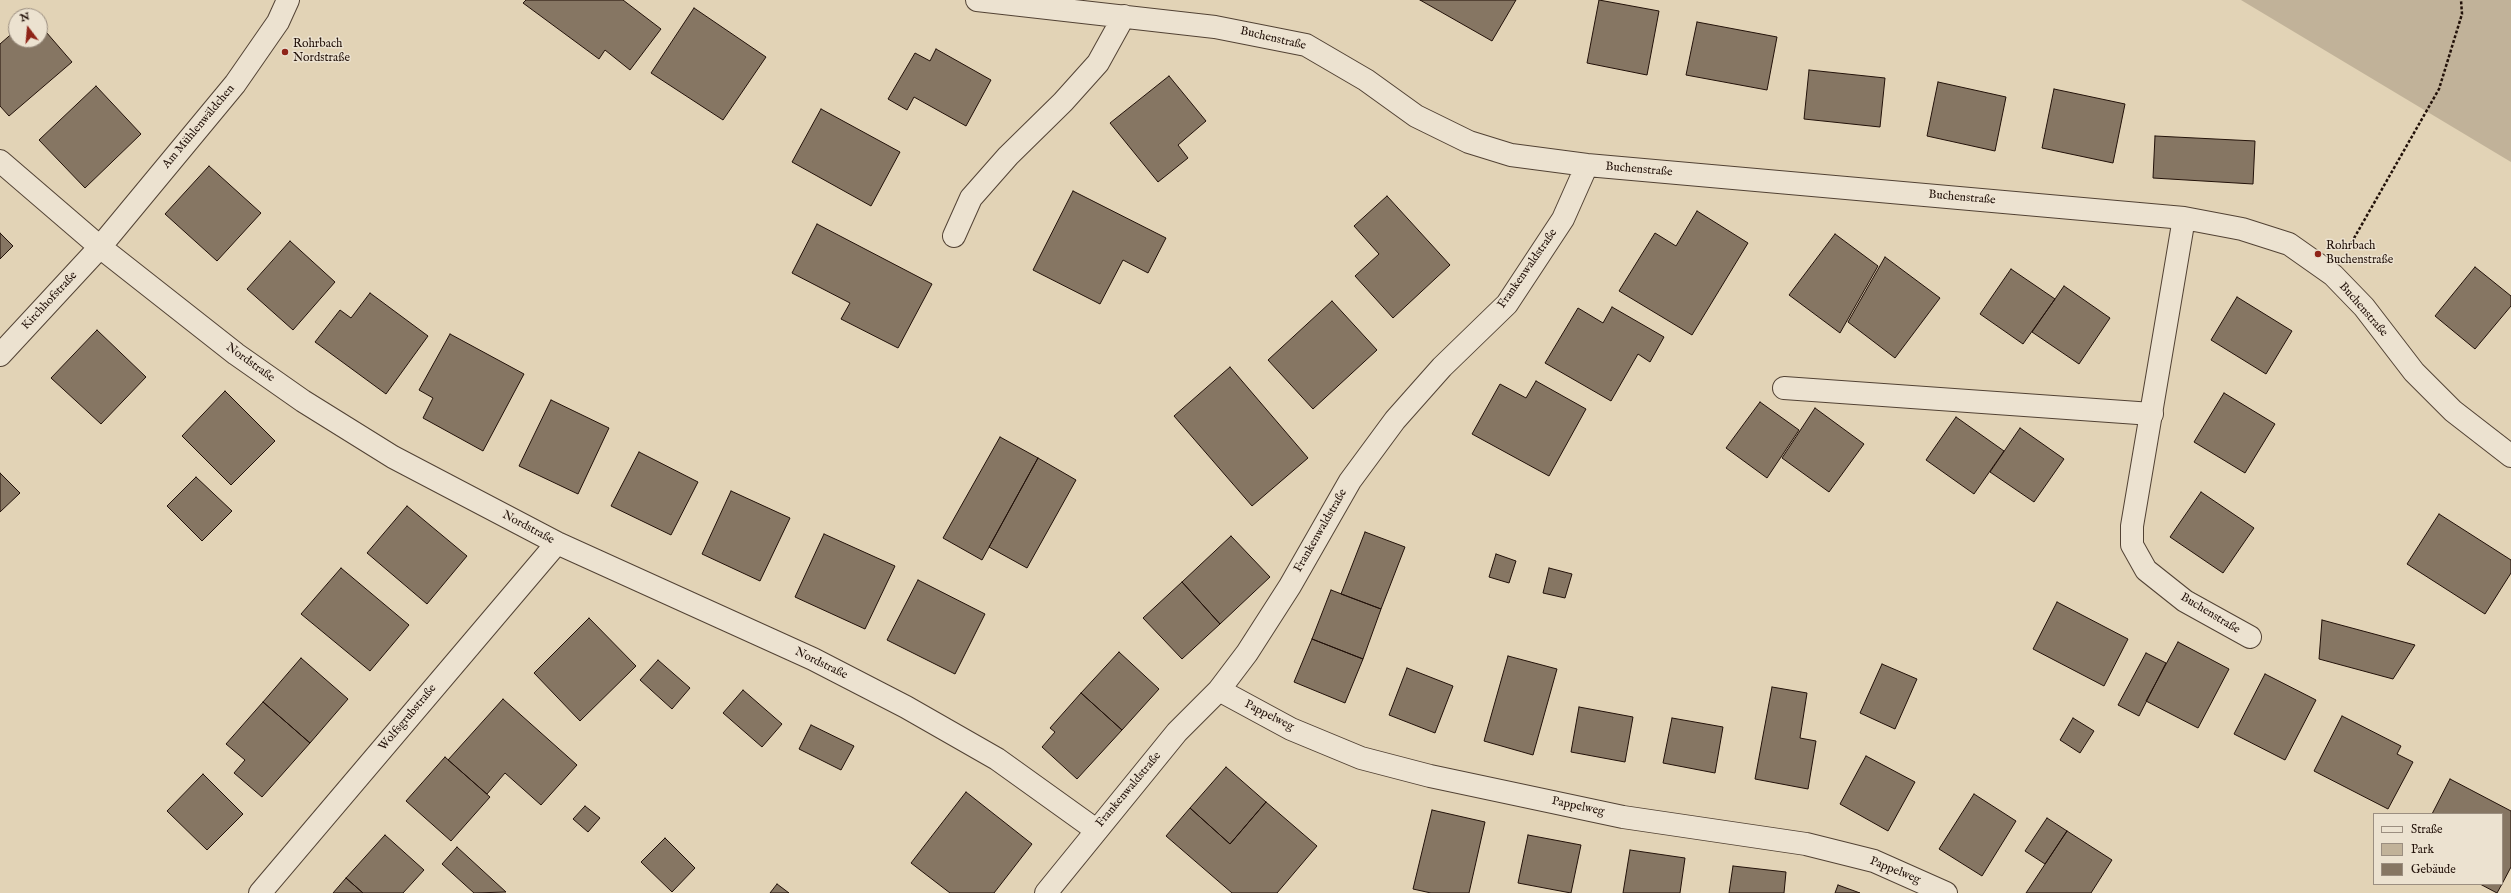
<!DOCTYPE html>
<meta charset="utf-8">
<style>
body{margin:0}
#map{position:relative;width:2511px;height:893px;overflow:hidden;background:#e2d3b6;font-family:"IM FELL English",serif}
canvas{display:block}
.legend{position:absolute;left:2373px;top:813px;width:130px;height:72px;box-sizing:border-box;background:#ece2d0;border:1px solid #9b8e80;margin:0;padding:5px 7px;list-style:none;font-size:12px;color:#221109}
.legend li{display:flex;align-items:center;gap:8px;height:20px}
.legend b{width:20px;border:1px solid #9b8e80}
.north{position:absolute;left:8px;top:8px;width:40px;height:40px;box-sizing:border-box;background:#ece2d0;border:1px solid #9b8e80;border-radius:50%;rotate:344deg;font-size:11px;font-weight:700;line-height:16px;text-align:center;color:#221109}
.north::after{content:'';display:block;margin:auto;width:14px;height:18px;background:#8f2418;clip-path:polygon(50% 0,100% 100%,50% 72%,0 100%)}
</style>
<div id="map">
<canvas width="2511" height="893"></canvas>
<ul class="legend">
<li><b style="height:5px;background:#ece2d0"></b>Straße</li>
<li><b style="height:11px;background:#c1b299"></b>Park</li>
<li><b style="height:11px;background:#867663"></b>Gebäude</li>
</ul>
<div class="north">N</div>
</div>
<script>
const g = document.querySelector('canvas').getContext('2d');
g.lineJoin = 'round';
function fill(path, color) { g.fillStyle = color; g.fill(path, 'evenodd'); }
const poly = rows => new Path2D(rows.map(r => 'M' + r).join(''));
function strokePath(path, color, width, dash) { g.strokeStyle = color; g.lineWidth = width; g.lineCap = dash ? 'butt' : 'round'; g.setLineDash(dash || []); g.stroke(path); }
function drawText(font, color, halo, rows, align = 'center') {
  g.font = font + ' "IM FELL English",serif'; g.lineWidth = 3; g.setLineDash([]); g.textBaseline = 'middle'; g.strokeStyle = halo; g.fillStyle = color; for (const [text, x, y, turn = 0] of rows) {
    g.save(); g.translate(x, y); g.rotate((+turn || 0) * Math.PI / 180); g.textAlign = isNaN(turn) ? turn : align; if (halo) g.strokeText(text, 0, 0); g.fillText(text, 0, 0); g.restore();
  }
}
fill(poly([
 [2241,0,2511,0,2511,162]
]), '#c1b299');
const building = poly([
 [526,0,623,0,661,29,630,70,605,50,599,59,523,3,526,0],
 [1420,0,1516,0,1492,41,1420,0],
 [1599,0,1659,11,1647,75,1587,63,1599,0],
 [694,8,766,57,723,120,651,73,694,8],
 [1697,22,1777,37,1767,90,1686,75,1697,22],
 [40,25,72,62,9,116,0,106,0,44,16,30,16,40,40,40,40,25],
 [936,49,991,80,966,126,914,97,907,110,888,99,915,53,930,61,936,49],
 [1809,70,1885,78,1880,127,1804,119,1809,70],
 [1169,76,1206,121,1178,145,1188,158,1158,182,1110,123,1169,76],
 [1938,82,2006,97,1995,151,1927,136,1938,82],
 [96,86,141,134,85,188,39,140,96,86],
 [2054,89,2125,104,2113,163,2042,148,2054,89],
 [821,109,900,152,871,206,792,162,821,109],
 [2155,136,2255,141,2253,184,2153,178,2155,136],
 [209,166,261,213,217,261,165,214,209,166],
 [1073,191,1166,238,1148,273,1123,260,1100,304,1033,270,1073,191],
 [1387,196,1450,265,1393,318,1355,276,1379,254,1354,226,1387,196],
 [1697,211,1748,243,1692,335,1619,291,1655,233,1676,246,1697,211],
 [817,224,932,284,898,348,841,319,850,303,792,273,817,224],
 [0,233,13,246,0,259,0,233],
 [1835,234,1878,266,1840,333,1789,295,1835,234],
 [290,241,335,282,293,330,247,289,290,241],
 [1885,257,1940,298,1895,358,1848,322,1885,257],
 [2475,267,2511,296,2511,306,2475,349,2435,316,2475,267],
 [2011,269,2055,299,2023,344,1980,314,2011,269],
 [2064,286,2110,318,2079,364,2032,332,2064,286],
 [370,293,428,336,386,394,315,342,340,310,351,318,370,293],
 [2237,297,2292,331,2266,374,2211,340,2237,297],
 [1332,301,1377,350,1313,409,1268,360,1332,301],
 [1612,307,1664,337,1650,362,1638,354,1611,401,1545,363,1578,308,1603,323,1612,307],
 [97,330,146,377,101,424,51,378,97,330],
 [450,334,524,374,483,451,423,418,433,398,419,390,450,334],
 [1230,367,1308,458,1252,506,1174,416,1230,367],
 [1536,381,1586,409,1549,476,1472,434,1500,384,1526,398,1536,381],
 [225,391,275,441,231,485,182,436,225,391],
 [2224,393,2275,424,2245,473,2194,442,2224,393],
 [551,400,609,428,578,494,519,466,551,400],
 [1760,402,1799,430,1767,478,1726,448,1760,402],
 [1815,408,1864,444,1829,492,1782,458,1815,408],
 [1956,417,2004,451,1974,494,1926,460,1956,417],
 [2020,428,2064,459,2034,502,1990,472,2020,428],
 [1000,437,1038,458,982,560,943,538,1000,437],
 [639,452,698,482,671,535,611,506,639,452],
 [1038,458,1076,480,1027,568,989,547,1038,458],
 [0,473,20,493,0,512,0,473],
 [196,477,232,511,202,541,167,506,196,477],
 [731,491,790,518,760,581,702,554,731,491],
 [2201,492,2254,528,2223,573,2170,537,2201,492],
 [407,506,467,556,427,604,367,553,407,506],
 [2439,514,2511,560,2511,573,2485,614,2407,564,2439,514],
 [1365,532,1405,547,1381,609,1341,594,1365,532],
 [824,534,895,566,865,629,795,597,824,534],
 [1231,536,1270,577,1220,624,1182,582,1231,536],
 [1496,554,1516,561,1509,583,1489,577,1496,554],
 [341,568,409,625,370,671,301,614,341,568],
 [1549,568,1572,574,1565,598,1543,593,1549,568],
 [918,580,985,614,955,674,887,640,918,580],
 [1182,582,1220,624,1182,659,1143,618,1182,582],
 [1331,590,1381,609,1363,659,1312,639,1331,590],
 [2057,602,2128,639,2104,686,2033,649,2057,602],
 [589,618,636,666,580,721,534,673,589,618],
 [2322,620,2415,645,2393,679,2319,659,2322,620],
 [1312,639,1363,659,1345,703,1294,682,1312,639],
 [2178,642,2229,669,2198,728,2146,701,2178,642],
 [1119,652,1159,689,1122,730,1081,693,1119,652],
 [2146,653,2166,663,2139,716,2118,705,2146,653],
 [1508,656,1557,669,1533,755,1484,741,1508,656],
 [301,658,348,699,310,743,263,702,301,658],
 [658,660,690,688,672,709,640,680,658,660],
 [1882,664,1917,679,1895,729,1860,713,1882,664],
 [1407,668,1453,686,1435,733,1389,715,1407,668],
 [2265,674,2316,700,2285,760,2234,734,2265,674],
 [1772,687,1807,693,1800,738,1816,741,1808,789,1755,779,1772,687],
 [743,690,782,724,762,747,723,713,743,690],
 [1081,693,1122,730,1077,779,1042,747,1055,732,1050,728,1081,693],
 [503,699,577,765,541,805,505,773,487,794,448,760,503,699],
 [263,702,310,743,262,797,234,773,245,760,226,744,263,702],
 [1579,707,1633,717,1625,762,1571,752,1579,707],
 [2342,716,2401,746,2397,754,2413,762,2388,809,2314,771,2342,716],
 [1672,718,1723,727,1715,773,1663,763,1672,718],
 [2073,718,2094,731,2080,753,2060,740,2073,718],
 [811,725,854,746,841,770,799,749,811,725],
 [1866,756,1915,782,1888,831,1840,804,1866,756],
 [445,757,490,797,451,841,406,801,445,757],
 [1226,767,1266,802,1230,844,1190,808,1226,767],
 [203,774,243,814,207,850,167,811,203,774],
 [2450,779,2511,811,2511,867,2502,884,2502,814,2432,814,2450,779],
 [966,792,1032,844,994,893,950,893,911,863,966,792],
 [1974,794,2016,821,1982,876,1939,849,1974,794],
 [1266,802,1317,846,1277,893,1232,893,1166,836,1190,808,1230,844,1266,802],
 [585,806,600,818,588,832,573,819,585,806],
 [1432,810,1485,822,1469,893,1431,893,1413,889,1432,810],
 [2047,818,2067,831,2045,864,2025,851,2047,818],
 [2067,831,2112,860,2091,893,2026,893,2067,831],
 [385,835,424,870,403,893,363,893,346,878,385,835],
 [1528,835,1581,845,1571,893,1518,883,1528,835],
 [665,838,695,868,672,892,641,862,665,838],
 [457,847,506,892,474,893,442,864,457,847],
 [1630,850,1685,858,1680,893,1623,893,1630,850],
 [1733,866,1786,872,1784,893,1729,893,1733,866],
 [346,878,363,893,333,893,346,878],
 [777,884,789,893,770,893,777,884],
 [2480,884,2502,884,2497,893,2480,884],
 [1838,885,1860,893,1835,893,1838,885]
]);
fill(building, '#867663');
strokePath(building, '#221109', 1);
const service = poly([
 [1784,388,2152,414]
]);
const minor = poly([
 [977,0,1215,27,1306,45,1366,80,1416,116,1469,142,1511,155,1587,165,2184,218,2242,229,2289,244,2333,275,2364,307,2414,372,2453,411,2511,456],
 [0,161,100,247,236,354,303,401,393,457,557,543,813,659,906,707,997,759,1096,830],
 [2184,218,2132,526,2132,545,2146,570,2185,601,2250,637],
 [954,236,971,198,1008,156,1063,102,1098,63,1124,16],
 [0,355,100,247,235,84,278,22,288,0],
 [1219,690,1291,729,1361,758,1430,776,1623,817,1806,844,1874,861,1946,893],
 [260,893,557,543],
 [1046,893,1177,732,1219,690,1247,653,1290,586,1350,481,1395,420,1442,367,1507,304,1563,219,1587,165]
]);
strokePath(service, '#524234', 24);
strokePath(minor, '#524234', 24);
strokePath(poly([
 [2349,247,2439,89,2462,14,2461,0]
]), '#221109', 2.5, [3, 2]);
strokePath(service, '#ece2d0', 22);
strokePath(minor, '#ece2d0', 22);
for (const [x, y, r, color] of [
 [285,52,4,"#8f2418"],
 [2318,254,4,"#8f2418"]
]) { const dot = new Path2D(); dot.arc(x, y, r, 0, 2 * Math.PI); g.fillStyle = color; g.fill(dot); strokePath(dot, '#ece2d0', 1.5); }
drawText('12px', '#221109', '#ece2d0', [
 ["Buchenstraße",1273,39,13],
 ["Am Mühlenwäldchen",199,127,-50],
 ["Buchenstraße",1639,170,5],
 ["Buchenstraße",1962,198,5],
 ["Frankenwaldstraße",1528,269,-55],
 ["Kirchhofstraße",50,301,-47],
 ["Buchenstraße",2363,310,49],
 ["Nordstraße",250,363,36],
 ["Nordstraße",528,528,28],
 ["Frankenwaldstraße",1321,531,-60],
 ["Buchenstraße",2210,614,31],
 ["Nordstraße",821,664,26],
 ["Pappelweg",1269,716,27],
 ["Wolfsgrubstraße",408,718,-50],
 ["Frankenwaldstraße",1129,790,-50],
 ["Pappelweg",1578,807,12],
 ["Pappelweg",1895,871,22]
]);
drawText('12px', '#221109', '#ece2d0', [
 ["Rohrbach",293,45],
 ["Nordstraße",293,59],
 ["Rohrbach",2326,247],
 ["Buchenstraße",2326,261]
], 'left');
</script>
